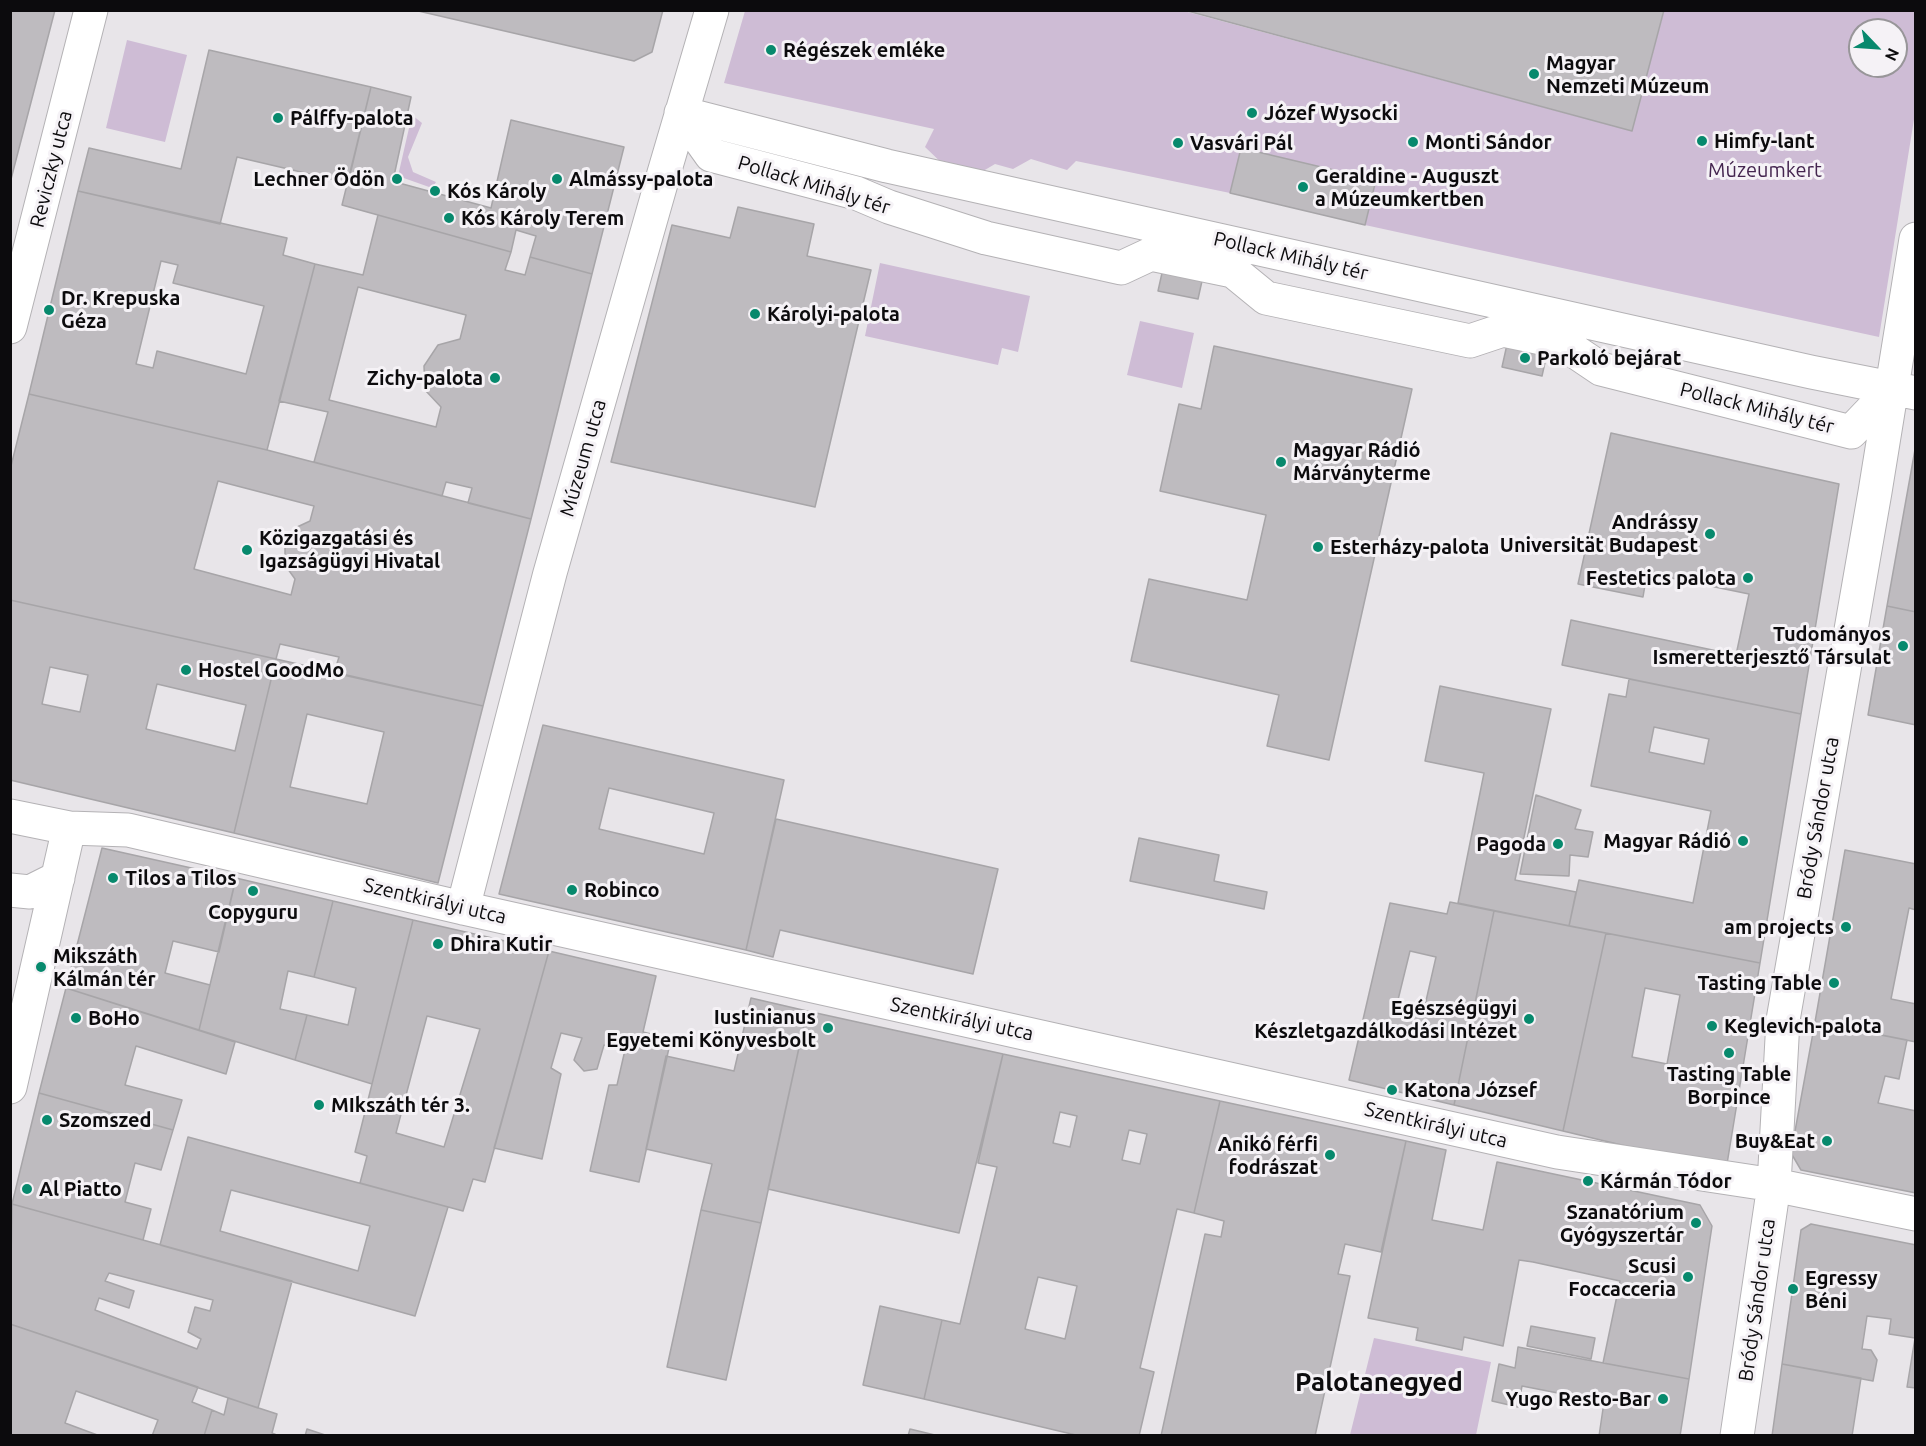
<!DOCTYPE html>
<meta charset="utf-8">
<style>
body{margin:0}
#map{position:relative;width:1926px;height:1446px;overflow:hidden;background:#e8e5e9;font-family:Ubuntu,sans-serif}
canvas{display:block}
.frame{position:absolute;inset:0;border:12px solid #0c0b0d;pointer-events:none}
.north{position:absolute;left:1848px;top:18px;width:60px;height:60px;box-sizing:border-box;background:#f5f2f6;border:2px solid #989699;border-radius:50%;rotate:115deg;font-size:16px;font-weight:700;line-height:24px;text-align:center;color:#0c0b0d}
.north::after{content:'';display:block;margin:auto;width:21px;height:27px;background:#07896d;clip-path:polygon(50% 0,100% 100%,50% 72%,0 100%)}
</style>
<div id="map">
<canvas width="1926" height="1446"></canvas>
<div class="frame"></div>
<div class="north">N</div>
</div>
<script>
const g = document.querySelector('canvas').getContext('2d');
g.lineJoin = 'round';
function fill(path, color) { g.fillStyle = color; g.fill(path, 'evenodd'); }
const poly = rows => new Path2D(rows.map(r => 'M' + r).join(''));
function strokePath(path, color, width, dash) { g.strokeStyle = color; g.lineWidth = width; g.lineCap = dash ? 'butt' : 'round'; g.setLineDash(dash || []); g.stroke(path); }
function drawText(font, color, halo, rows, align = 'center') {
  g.font = font + ' Ubuntu,sans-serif'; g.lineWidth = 6; g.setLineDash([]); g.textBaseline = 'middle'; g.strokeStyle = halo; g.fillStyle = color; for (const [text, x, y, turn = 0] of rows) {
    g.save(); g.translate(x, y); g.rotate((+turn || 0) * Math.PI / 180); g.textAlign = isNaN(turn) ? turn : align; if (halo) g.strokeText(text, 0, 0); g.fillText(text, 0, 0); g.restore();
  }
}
fill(poly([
 [745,11,1184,11,1632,131,1664,11,1915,11,1915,113,1879,337,1365,225,1376,181,1241,148,1230,193,1076,161,1067,170,1031,159,1013,169,995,164,973,177,948,169,925,147,934,129,724,83],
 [1860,30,1896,30,1896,66,1860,66],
 [127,40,187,55,165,142,106,128],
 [412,115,422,123,408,157,413,172,436,182,432,188,398,176],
 [880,263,1030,296,1018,352,1002,348,998,365,865,336],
 [1140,321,1194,333,1182,388,1127,375],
 [1374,1338,1491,1362,1476,1435,1350,1435]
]), '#cebcd5');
const building = poly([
 [10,10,55,10,10,183,10,10],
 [414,10,663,10,652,52,634,61,414,10],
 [1184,10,1664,10,1632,131,1184,10],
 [209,50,371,87,348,183,237,157,220,224,78,191,89,148,181,169,209,50],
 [371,87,411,97,394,176,399,183,491,208,511,120,624,147,592,274,530,257,536,236,516,230,511,252,342,205,371,87],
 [1241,148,1376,180,1365,225,1230,193,1241,148],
 [78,191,287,238,283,255,315,264,267,450,29,394,78,191],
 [161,261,178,265,173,283,264,306,246,374,157,351,153,368,136,364,161,261],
 [738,207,814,224,807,256,871,270,815,507,611,462,672,225,730,238,738,207],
 [378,215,511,252,505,270,525,275,530,257,592,274,531,519,468,503,472,488,446,482,442,496,314,462,328,412,279,401,315,264,363,275,378,215],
 [358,287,466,315,460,339,438,345,424,366,425,390,441,407,436,427,329,400,358,287],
 [1164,264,1204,272,1198,299,1158,291,1164,264],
 [1508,340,1548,349,1542,376,1502,367,1508,340],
 [1214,346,1412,389,1329,760,1267,746,1279,695,1131,661,1149,579,1247,600,1266,515,1160,491,1179,404,1201,409,1214,346],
 [29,394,267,450,531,519,483,706,334,673,339,657,280,644,276,659,10,600,10,470,29,394],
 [218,481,314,506,310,521,295,528,285,547,285,565,295,579,291,595,194,569,218,481],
 [1611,433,1839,484,1801,714,1562,665,1571,620,1736,655,1749,594,1647,573,1643,597,1578,584,1611,433],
 [1916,444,1916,612,1887,606,1916,444],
 [10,600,276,659,234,833,10,780,10,600],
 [50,667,88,675,80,712,42,704,50,667],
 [157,684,246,705,235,751,146,729,157,684],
 [1887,606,1916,612,1916,725,1868,715,1887,606],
 [276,659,483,706,438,883,234,833,276,659],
 [307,714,384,732,367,804,290,787,307,714],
 [1629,679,1801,714,1760,963,1569,926,1579,880,1693,903,1711,811,1591,786,1609,694,1626,697,1629,679],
 [1654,727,1709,739,1704,764,1649,752,1654,727],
 [1440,686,1551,709,1515,880,1576,892,1569,926,1458,903,1484,773,1425,761,1440,686],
 [543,725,784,780,746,950,499,894,543,725],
 [609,788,714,813,704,854,599,829,609,788],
 [1536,795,1581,810,1575,829,1593,832,1588,857,1570,855,1569,876,1520,874,1536,795],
 [776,819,998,869,973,974,780,930,773,957,746,950,776,819],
 [1139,838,1219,855,1214,881,1267,892,1264,909,1130,881,1139,838],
 [102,848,236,878,219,952,173,941,165,973,210,985,199,1030,66,988,102,848],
 [1845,850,1916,864,1916,910,1909,908,1891,999,1916,1004,1916,1042,1815,1022,1845,850],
 [236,878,333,901,314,977,288,971,280,1009,307,1015,295,1060,199,1030,236,878],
 [333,901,413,920,372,1084,295,1060,307,1015,348,1025,356,988,314,977,333,901],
 [1450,902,1494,911,1454,1105,1349,1080,1390,903,1447,914,1450,902],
 [1410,951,1436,957,1423,1014,1396,1008,1410,951],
 [1494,911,1606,933,1563,1131,1454,1105,1494,911],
 [413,920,549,951,485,1182,473,1179,463,1211,360,1183,367,1156,355,1152,413,920],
 [427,1016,480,1029,444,1147,396,1133,427,1016],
 [1606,933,1760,963,1726,1170,1563,1131,1606,933],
 [1645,988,1680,995,1667,1064,1632,1057,1645,988],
 [549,951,656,976,643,1032,671,1039,639,1182,590,1171,609,1085,617,1085,625,1050,604,1045,597,1069,584,1071,574,1060,582,1038,561,1033,551,1068,561,1074,542,1159,494,1148,549,951],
 [66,988,235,1042,226,1074,136,1046,125,1085,182,1100,173,1130,39,1093,66,988],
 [751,998,807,1011,761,1223,701,1210,712,1164,646,1149,666,1056,734,1071,751,998],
 [807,1011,1003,1054,959,1233,768,1189,807,1011],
 [1815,1022,1907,1040,1899,1079,1885,1076,1878,1103,1916,1111,1916,1193,1801,1170,1791,1153,1815,1022],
 [1003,1054,1220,1101,1194,1213,1177,1209,1140,1368,1154,1372,1139,1436,1080,1436,924,1399,942,1320,960,1324,997,1167,978,1163,1003,1054],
 [1060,1112,1077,1116,1070,1147,1053,1143,1060,1112],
 [1129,1130,1147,1134,1140,1164,1122,1160,1129,1130],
 [1038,1277,1077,1286,1065,1339,1025,1329,1038,1277],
 [39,1093,173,1130,161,1170,135,1163,125,1202,151,1209,143,1240,12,1204,39,1093],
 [1220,1101,1406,1141,1381,1252,1345,1244,1338,1274,1350,1276,1315,1436,1161,1436,1205,1234,1221,1237,1224,1221,1194,1213,1220,1101],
 [188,1137,448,1207,415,1316,160,1245,188,1137],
 [231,1190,370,1226,358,1271,220,1231,231,1190],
 [1406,1141,1446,1150,1432,1220,1483,1230,1497,1162,1700,1205,1712,1226,1689,1379,1603,1363,1620,1281,1533,1262,1519,1260,1503,1346,1464,1337,1462,1350,1416,1340,1418,1328,1368,1318,1406,1141],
 [12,1204,292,1281,258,1408,10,1324,12,1204],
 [109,1273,213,1300,210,1311,195,1307,188,1332,201,1339,197,1349,95,1310,99,1298,129,1308,134,1291,105,1281,109,1273],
 [701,1210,761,1223,726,1380,667,1367,701,1210],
 [1811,1224,1916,1245,1915,1338,1889,1334,1891,1319,1867,1316,1862,1349,1871,1350,1877,1360,1873,1381,1782,1364,1801,1230,1811,1224],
 [880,1306,942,1320,924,1399,863,1385,880,1306],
 [10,1324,198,1387,192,1402,212,1410,204,1436,152,1436,158,1420,76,1391,65,1423,100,1436,10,1436,10,1324],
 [1531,1326,1595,1338,1591,1359,1527,1346,1531,1326],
 [1916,1332,1916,1388,1907,1387,1916,1332],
 [1518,1347,1689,1379,1680,1436,1599,1436,1604,1402,1522,1386,1518,1407,1492,1401,1499,1364,1515,1368,1518,1347],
 [1782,1364,1861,1378,1852,1436,1772,1436,1782,1364],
 [228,1398,277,1414,272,1433,279,1436,204,1436,212,1410,224,1415,228,1398],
 [307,1429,328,1436,305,1436,307,1429],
 [910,1429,939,1436,908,1436,910,1429]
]);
fill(building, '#bebbbf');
strokePath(building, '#a7a5a8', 1.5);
const minor = poly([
 [681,113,711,155,856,193,889,207,986,238,1121,268,1151,254,1233,271,1266,298,1470,341,1503,330,1561,342,1601,369,1851,432,1893,388],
 [681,113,887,166,1811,372,1916,393],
 [10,327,91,10],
 [10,816,69,828,128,830,463,908,1557,1152,1774,1185,1916,1214],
 [10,890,30,892,58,878],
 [463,908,550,573,664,173,712,10],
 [10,1087,69,828],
 [1737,1436,1774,1185,1783,1020,1875,492,1916,239]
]);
strokePath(minor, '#b4b2b5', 35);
strokePath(minor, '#fff', 33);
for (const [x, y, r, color] of [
 [771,50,6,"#07896d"],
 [1534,74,6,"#07896d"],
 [1252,113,6,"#07896d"],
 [278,118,6,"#07896d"],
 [1702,141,6,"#07896d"],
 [1413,142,6,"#07896d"],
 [1178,143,6,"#07896d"],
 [397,179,6,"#07896d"],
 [557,179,6,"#07896d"],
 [1303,187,6,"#07896d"],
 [435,191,6,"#07896d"],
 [449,218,6,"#07896d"],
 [49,310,6,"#07896d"],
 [755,314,6,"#07896d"],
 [1525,358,6,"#07896d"],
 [495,378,6,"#07896d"],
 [1281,462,6,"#07896d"],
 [1710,534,6,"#07896d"],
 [1318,547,6,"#07896d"],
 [247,550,6,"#07896d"],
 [1748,578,6,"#07896d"],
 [1903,646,6,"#07896d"],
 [186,670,6,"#07896d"],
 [1743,841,6,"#07896d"],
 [1558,844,6,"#07896d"],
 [113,878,6,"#07896d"],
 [572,890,6,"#07896d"],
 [253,891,6,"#07896d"],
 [1846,927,6,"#07896d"],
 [438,944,6,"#07896d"],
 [41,967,6,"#07896d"],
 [1834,983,6,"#07896d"],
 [76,1018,6,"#07896d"],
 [1529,1019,6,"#07896d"],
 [1712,1026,6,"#07896d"],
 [828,1028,6,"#07896d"],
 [1729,1053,6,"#07896d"],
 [1392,1090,6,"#07896d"],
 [319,1105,6,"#07896d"],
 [47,1120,6,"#07896d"],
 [1827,1141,6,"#07896d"],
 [1330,1155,6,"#07896d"],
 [1588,1181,6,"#07896d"],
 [27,1189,6,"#07896d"],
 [1696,1223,6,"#07896d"],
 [1688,1277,6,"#07896d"],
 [1793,1289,6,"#07896d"],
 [1663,1399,6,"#07896d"]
]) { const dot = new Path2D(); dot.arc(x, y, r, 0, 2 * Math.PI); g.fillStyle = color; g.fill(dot); strokePath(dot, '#f5f2f6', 2); }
drawText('bold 20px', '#0c0b0d', '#f5f2f6', [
 ["Régészek emléke",783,50],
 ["Magyar",1546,63],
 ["Nemzeti Múzeum",1546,86],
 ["Józef Wysocki",1264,113],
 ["Pálffy-palota",290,118],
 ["Himfy-lant",1714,141],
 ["Monti Sándor",1425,142],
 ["Vasvári Pál",1190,143],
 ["Geraldine - Auguszt",1315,176],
 ["a Múzeumkertben",1315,199],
 ["Lechner Ödön",385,179,"right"],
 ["Almássy-palota",569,179],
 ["Kós Károly",447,191],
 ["Kós Károly Terem",461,218],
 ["Dr. Krepuska",61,298],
 ["Géza",61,321],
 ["Károlyi-palota",767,314],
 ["Parkoló bejárat",1537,358],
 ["Zichy-palota",483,378,"right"],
 ["Magyar Rádió",1293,450],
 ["Márványterme",1293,473],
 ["Andrássy",1698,522,"right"],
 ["Universität Budapest",1698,545,"right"],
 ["Közigazgatási és",259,538],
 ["Igazságügyi Hivatal",259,561],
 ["Esterházy-palota",1330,547],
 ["Festetics palota",1736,578,"right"],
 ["Tudományos",1891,634,"right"],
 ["Ismeretterjesztő Társulat",1891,657,"right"],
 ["Hostel GoodMo",198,670],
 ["Magyar Rádió",1731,841,"right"],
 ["Pagoda",1546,844,"right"],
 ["Tilos a Tilos",125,878],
 ["Robinco",584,890],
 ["Copyguru",253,912,"center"],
 ["am projects",1834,927,"right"],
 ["Dhira Kutir",450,944],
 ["Mikszáth",53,956],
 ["Kálmán tér",53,979],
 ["Tasting Table",1822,983,"right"],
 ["Egészségügyi",1517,1008,"right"],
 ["Készletgazdálkodási Intézet",1517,1031,"right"],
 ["Iustinianus",816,1017,"right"],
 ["Egyetemi Könyvesbolt",816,1040,"right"],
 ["BoHo",88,1018],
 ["Keglevich-palota",1724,1026],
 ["Tasting Table",1729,1074,"center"],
 ["Borpince",1729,1097,"center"],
 ["Katona József",1404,1090],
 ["MIkszáth tér 3.",331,1105],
 ["Szomszed",59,1120],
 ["Buy&Eat",1815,1141,"right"],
 ["Anikó férfi",1318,1144,"right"],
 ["fodrászat",1318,1167,"right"],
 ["Kármán Tódor",1600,1181],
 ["Al Piatto",39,1189],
 ["Szanatórium",1684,1212,"right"],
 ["Gyógyszertár",1684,1235,"right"],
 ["Scusi",1676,1266,"right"],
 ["Foccacceria",1676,1289,"right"],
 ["Egressy",1805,1278],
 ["Béni",1805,1301],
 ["Yugo Resto-Bar",1651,1399,"right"]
], 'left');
drawText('20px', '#0c0b0d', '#f5f2f6', [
 ["Reviczky utca",51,169,-76],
 ["Pollack Mihály tér",814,185,17],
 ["Pollack Mihály tér",1291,256,13],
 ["Pollack Mihály tér",1757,408,14],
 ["Múzeum utca",583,458,-74],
 ["Bródy Sándor utca",1818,818,-80],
 ["Szentkirályi utca",435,901,13],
 ["Szentkirályi utca",962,1019,12],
 ["Szentkirályi utca",1436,1125,13],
 ["Bródy Sándor utca",1757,1300,-82]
]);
drawText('20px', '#44254f', '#f5f2f6', [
 ["Múzeumkert",1765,170]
]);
drawText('bold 26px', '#0c0b0d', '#f5f2f6', [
 ["Palotanegyed",1379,1382]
]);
</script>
